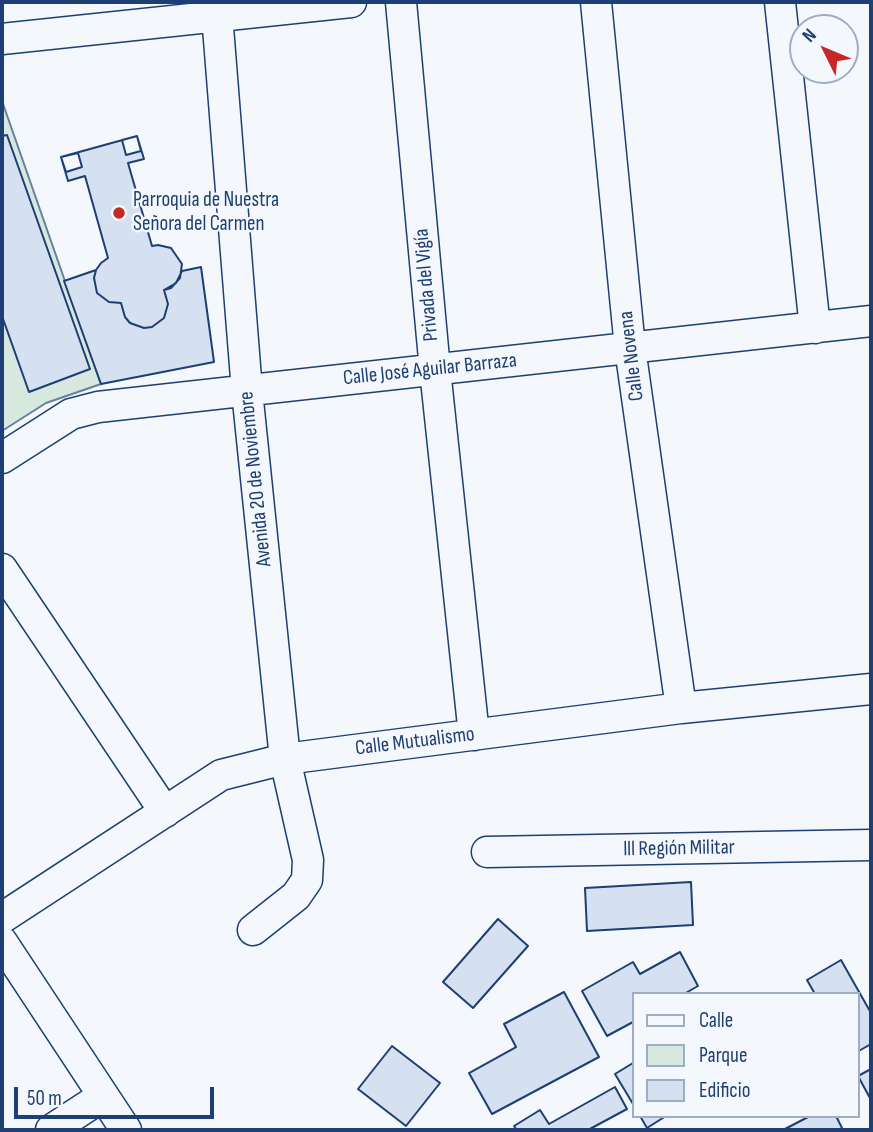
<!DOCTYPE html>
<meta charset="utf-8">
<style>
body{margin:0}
#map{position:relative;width:873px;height:1132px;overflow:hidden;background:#f4f7fb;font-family:"Sofia Sans Condensed",sans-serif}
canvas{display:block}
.frame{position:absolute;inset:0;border:4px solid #1d3f73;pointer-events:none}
.legend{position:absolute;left:632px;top:992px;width:228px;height:126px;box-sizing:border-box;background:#f4f7fb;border:2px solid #9eadc5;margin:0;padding:9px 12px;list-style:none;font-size:21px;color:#1d3f73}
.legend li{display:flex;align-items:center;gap:14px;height:35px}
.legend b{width:35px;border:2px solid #9eadc5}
.north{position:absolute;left:789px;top:14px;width:70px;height:70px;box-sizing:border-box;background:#f4f7fb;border:2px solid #9eadc5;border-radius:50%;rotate:313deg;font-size:19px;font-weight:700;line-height:28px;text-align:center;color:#1d3f73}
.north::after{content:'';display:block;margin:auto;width:24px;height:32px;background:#c62828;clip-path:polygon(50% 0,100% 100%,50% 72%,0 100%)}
.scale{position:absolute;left:14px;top:1087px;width:200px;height:32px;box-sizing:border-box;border:4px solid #1d3f73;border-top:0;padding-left:9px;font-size:21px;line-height:24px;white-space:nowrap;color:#1d3f73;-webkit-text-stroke:5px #f4f7fb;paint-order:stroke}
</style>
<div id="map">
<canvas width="873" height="1132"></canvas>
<div class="frame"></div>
<ul class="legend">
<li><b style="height:9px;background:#f4f7fb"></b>Calle</li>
<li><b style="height:19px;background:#d7e8df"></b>Parque</li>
<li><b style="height:19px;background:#d5e0f0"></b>Edificio</li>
</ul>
<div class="north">N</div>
<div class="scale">50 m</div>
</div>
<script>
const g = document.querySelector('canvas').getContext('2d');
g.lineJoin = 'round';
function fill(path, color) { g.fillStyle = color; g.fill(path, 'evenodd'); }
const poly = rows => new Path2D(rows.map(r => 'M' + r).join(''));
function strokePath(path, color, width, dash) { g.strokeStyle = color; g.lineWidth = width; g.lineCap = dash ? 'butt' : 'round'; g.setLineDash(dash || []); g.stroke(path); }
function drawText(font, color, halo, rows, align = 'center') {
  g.font = font + ' "Sofia Sans Condensed",sans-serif'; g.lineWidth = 5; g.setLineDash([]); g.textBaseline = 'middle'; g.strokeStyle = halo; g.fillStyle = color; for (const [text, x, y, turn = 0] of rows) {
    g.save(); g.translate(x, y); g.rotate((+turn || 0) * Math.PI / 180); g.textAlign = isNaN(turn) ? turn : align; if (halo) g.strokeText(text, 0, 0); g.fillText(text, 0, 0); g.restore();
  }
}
const green = poly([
 [2,101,101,384,46,403,2,431,2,101]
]);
fill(green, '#d7e8df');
strokePath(green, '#687fa3', 2);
const building = poly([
 [7,135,90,369,29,392,2,316,2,136,7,135],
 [137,136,144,159,128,163,152,246,158,245,171,248,182,264,180,278,171,288,164,290,168,304,164,318,152,327,144,328,130,323,125,317,121,303,109,302,97,293,94,278,96,270,101,263,108,258,85,176,68,181,61,157,137,136],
 [137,136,141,151,126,155,122,140,137,136],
 [78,153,82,167,66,172,61,157,78,153],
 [201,267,214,362,101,384,64,281,96,270,94,278,97,293,109,302,121,303,125,317,130,323,144,328,152,327,164,318,168,304,164,290,176,283,182,271,201,267],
 [691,882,693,925,587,931,585,888,691,882],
 [498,919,528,946,473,1008,443,982,498,919],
 [680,952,698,986,684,994,633,994,633,1022,607,1036,582,991,633,962,640,974,680,952],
 [841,960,871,1013,871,1044,857,1052,857,994,815,994,807,980,841,960],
 [564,992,599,1057,492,1114,469,1073,516,1047,504,1024,564,992],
 [392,1046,440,1083,406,1126,358,1089,392,1046],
 [633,1063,633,1104,615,1074,633,1063],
 [871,1069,871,1100,858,1076,871,1069],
 [615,1087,627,1109,588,1130,517,1130,514,1126,540,1110,549,1124,615,1087],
 [640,1116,666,1116,647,1128,640,1116],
 [810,1116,836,1116,843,1130,783,1130,810,1116]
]);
fill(building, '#d5e0f0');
strokePath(building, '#1d3f73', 2);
const minor = poly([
 [216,2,247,391,285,759,308,860,307,880,296,896,253,930],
 [401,2,435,370,474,735],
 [596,2,630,348,681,708],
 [780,2,815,328],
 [2,39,351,2],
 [2,458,71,414,98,407,871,321],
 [2,569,165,812],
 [487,852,871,845],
 [2,918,221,775,285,759,681,708,871,689],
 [2,942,126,1130],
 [51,1130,103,1096]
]);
strokePath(minor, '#1d3f73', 33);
strokePath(minor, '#f4f7fb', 30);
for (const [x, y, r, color] of [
 [119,213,7,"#c62828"]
]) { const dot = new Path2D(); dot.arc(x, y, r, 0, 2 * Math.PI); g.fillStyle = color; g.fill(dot); strokePath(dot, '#f4f7fb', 2.5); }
drawText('21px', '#1d3f73', '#f4f7fb', [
 ["Parroquia de Nuestra",133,201],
 ["Señora del Carmen",133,225]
], 'left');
drawText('21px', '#1d3f73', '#f4f7fb', [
 ["Privada del Vigía",427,285,-95],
 ["Calle Novena",632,356,-97],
 ["Calle José Aguilar Barraza",430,370,-6],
 ["Avenida 20 de Noviembre",256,479,-96],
 ["Calle Mutualismo",415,742,-7],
 ["lll Región Militar",679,849,-1]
]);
</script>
